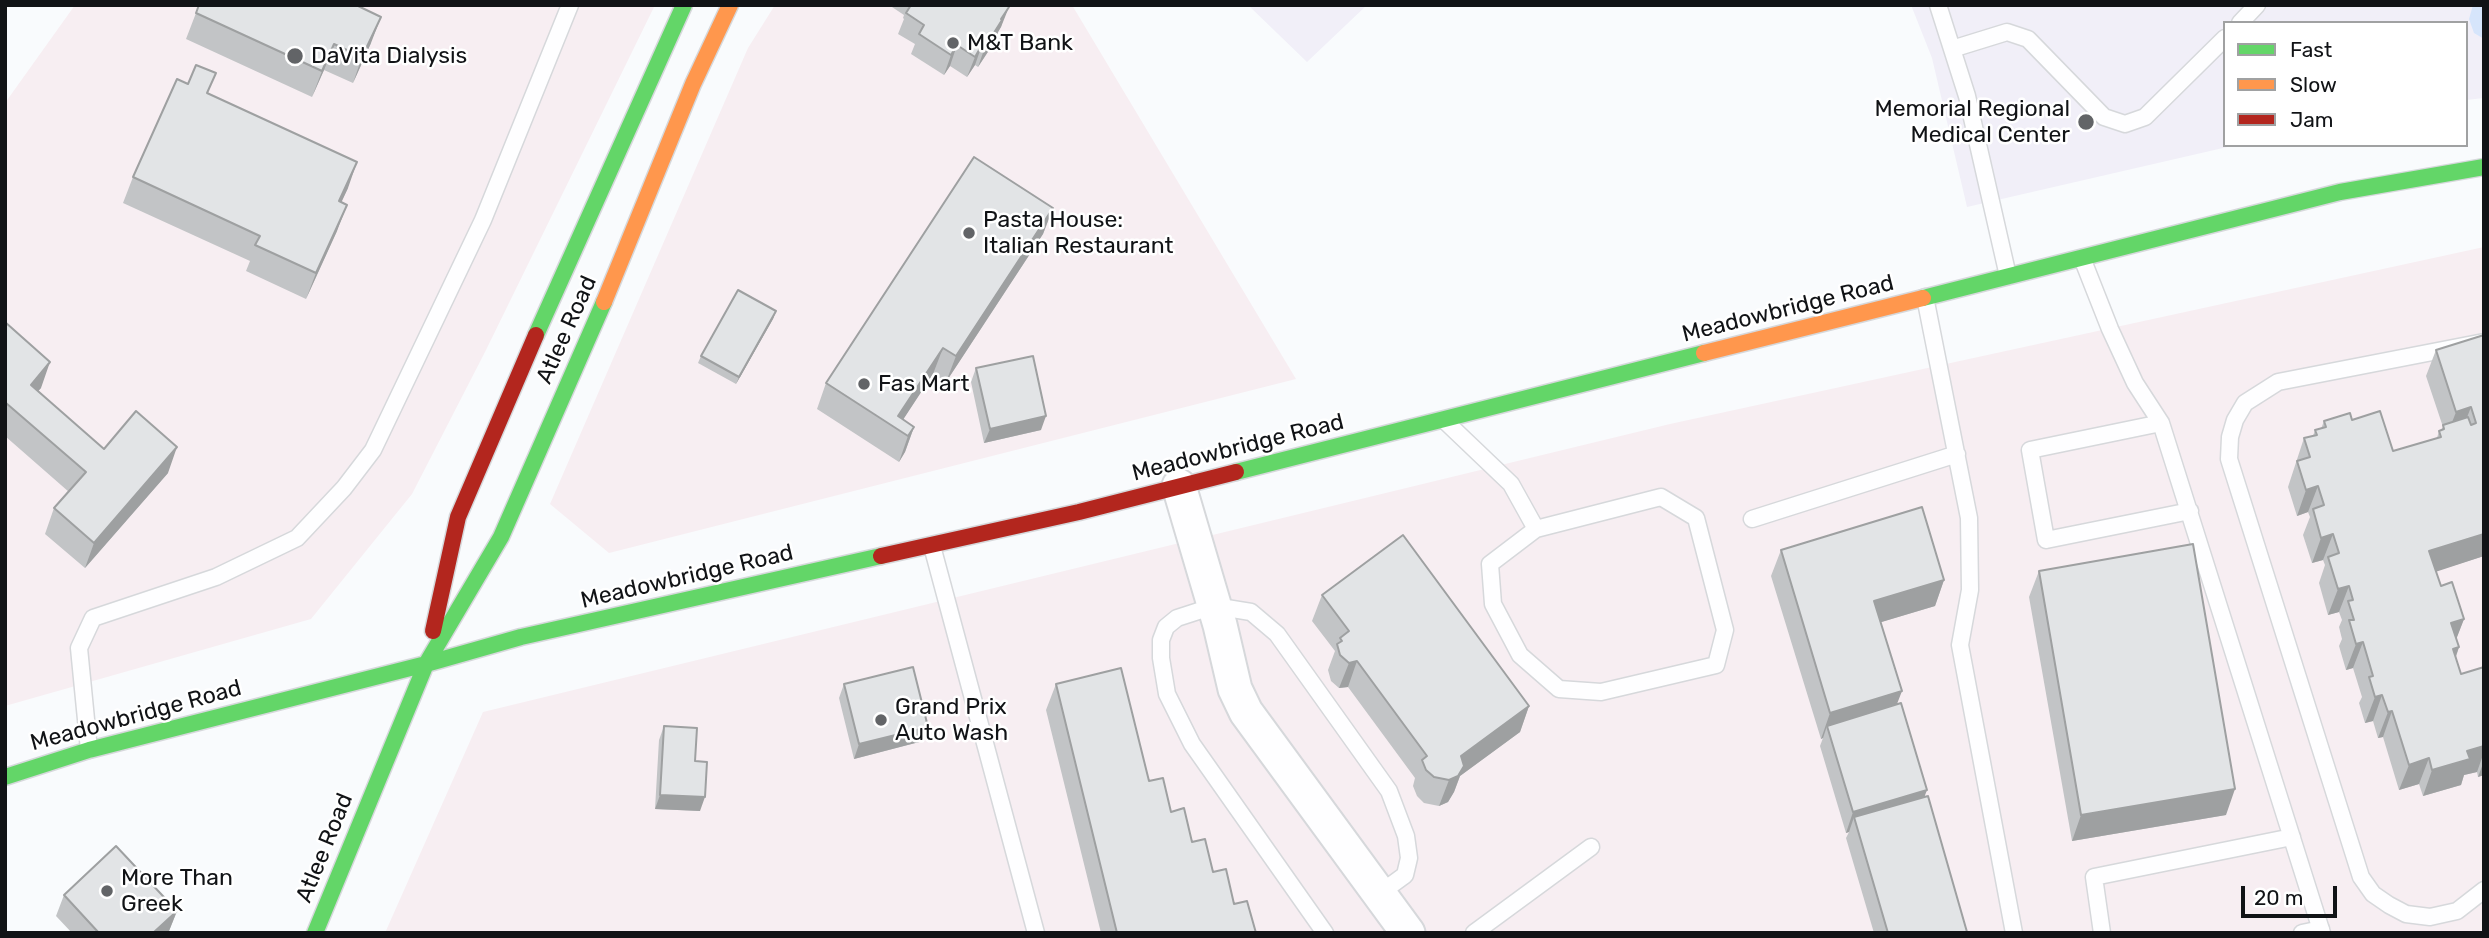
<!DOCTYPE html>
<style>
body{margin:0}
#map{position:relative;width:2489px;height:938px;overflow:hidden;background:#f9fbfd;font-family:Rubik,sans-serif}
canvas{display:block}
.frame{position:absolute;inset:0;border:7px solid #111316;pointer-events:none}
.legend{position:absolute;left:2223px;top:21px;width:245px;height:126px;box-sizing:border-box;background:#fff;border:2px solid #a0a1a2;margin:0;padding:9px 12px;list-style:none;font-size:21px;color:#111316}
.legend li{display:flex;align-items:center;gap:14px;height:35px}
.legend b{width:35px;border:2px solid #a0a1a2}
.scale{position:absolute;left:2241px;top:886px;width:96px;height:32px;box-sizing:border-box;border:4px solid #111316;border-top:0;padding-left:9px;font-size:21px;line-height:24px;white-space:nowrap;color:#111316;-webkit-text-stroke:5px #fff;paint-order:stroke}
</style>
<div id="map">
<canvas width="2489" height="938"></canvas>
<div class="frame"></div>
<ul class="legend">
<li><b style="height:9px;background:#63d668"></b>Fast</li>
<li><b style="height:9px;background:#ff974d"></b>Slow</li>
<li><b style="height:9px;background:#b3261e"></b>Jam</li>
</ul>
<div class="scale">20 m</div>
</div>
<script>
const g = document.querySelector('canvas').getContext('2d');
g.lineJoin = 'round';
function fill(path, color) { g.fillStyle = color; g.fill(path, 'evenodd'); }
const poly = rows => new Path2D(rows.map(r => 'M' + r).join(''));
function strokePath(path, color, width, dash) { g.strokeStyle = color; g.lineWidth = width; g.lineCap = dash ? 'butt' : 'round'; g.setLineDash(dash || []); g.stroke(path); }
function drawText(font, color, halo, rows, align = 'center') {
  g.font = font + ' Rubik,sans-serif'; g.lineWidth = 5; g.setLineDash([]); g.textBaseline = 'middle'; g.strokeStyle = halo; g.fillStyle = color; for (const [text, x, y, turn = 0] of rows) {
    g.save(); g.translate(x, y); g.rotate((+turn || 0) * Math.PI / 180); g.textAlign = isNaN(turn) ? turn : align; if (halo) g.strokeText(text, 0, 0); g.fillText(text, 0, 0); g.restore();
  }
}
fill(poly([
 [75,5,655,5,485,352,412,494,311,619,5,706,5,103],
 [775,5,1072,5,1296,379,609,553,550,504,748,48],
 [2484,247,2484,933,385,933,483,712,1670,424]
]), '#f7eef2');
fill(poly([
 [1248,5,1367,5,1307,62],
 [1911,5,2484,5,2484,98,2466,100,2466,23,2225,23,2225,145,2236,145,1967,207,1932,58]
]), '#f1eff8');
fill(poly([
 [2473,5,2484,5,2484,39,2474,33,2469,19]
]), '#d6e5fb');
const lane = poly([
 [1938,5,1967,96,2008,276],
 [2240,23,2257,5],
 [1952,49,2007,32,2028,39,2104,117,2125,124,2145,117,2225,38],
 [2082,258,2110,329,2135,383,2161,423,2322,933],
 [1925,297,1969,518,1970,590,1960,645,2014,933],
 [2484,342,2278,382,2245,403,2235,420,2230,437,2229,459,2361,877,2373,894,2389,905,2406,914,2430,917,2457,911,2484,890],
 [1445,421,1511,484,1536,529,1490,564,1493,604,1520,655,1559,689,1601,692,1716,665,1725,630,1696,518,1661,497,1536,529],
 [2161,423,2030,450,2046,540,2190,511],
 [1752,519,1957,454],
 [932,546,1036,933],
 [89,750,79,648,93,618,216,577,297,538,344,488,373,450,483,220,570,5],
 [1325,933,1192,744,1167,694,1161,658,1161,640,1166,627,1177,618,1214,606,1251,612,1277,634,1389,791,1406,836,1409,858,1405,875,1379,894],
 [1474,933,1591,847],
 [2102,933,2094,877,2292,837],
 [2302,933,2321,929]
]);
const street = poly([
 [1179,486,1220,625,1235,689,1246,712,1408,933]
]);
const fast = poly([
 [1923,298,2340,192,2484,167],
 [536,335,684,5],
 [1236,472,1704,353],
 [5,777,89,750,426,664,521,637,881,556],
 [315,933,426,664,501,537,604,302]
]);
const slow = poly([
 [604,302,693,84,730,5],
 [1704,353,1923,298]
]);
const jam = poly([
 [881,556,1079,512,1236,472],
 [433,631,458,517,536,335]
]);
strokePath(lane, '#d6d8db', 19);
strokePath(street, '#d6d8db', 37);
strokePath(fast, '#d6d8db', 19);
strokePath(slow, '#d6d8db', 19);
strokePath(jam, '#d6d8db', 19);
strokePath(lane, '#fefeff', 16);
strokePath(street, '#fefeff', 33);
strokePath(fast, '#63d668', 16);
strokePath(slow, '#ff974d', 16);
strokePath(jam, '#b3261e', 16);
fill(poly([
 [889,5,1007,5,1001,27,998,32,995,41,978,67,975,65,967,77,950,66,944,75,911,54,915,44,898,34,904,19,903,18,904,15],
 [357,6,371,43,353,83,324,70,312,97,186,39,196,13],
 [208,94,348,188,341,202,337,231,306,299,246,271,250,261,123,203,133,177],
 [1053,208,1043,234,946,382,933,374,903,419,914,427,905,452,899,462,817,409,826,383],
 [776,311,773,319,736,384,698,363,701,356],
 [5,322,41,388,38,391,104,449,168,473,85,568,45,534,54,508,69,492,5,436],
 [2484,335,2484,556,2436,571,2441,586,2464,619,2456,639,2459,647,2456,657,2461,674,2484,667,2484,775,2478,777,2477,772,2464,775,2461,785,2423,796,2419,784,2399,790,2383,737,2378,738,2373,721,2365,723,2359,703,2362,697,2353,668,2346,670,2339,646,2342,639,2339,627,2342,620,2339,612,2328,615,2319,583,2325,565,2323,560,2312,563,2303,535,2310,517,2308,512,2297,516,2288,487,2304,438,2313,436,2315,430,2321,429,2324,421,2352,420,2393,451,2437,438,2439,431,2441,430,2443,427,2426,376,2436,350],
 [976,368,1041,430,984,443,971,382],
 [1781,550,1944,580,1935,606,1881,622,1897,705,1967,933,1874,933,1846,838,1849,832,1846,833,1820,746,1823,738,1821,739,1771,576],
 [2039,571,2226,815,2072,841,2029,597],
 [1322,595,1529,706,1520,732,1460,776,1454,792,1448,802,1439,806,1424,803,1417,796,1413,786,1415,778,1348,687,1339,688,1331,681,1328,670,1335,651,1312,621],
 [844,684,923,741,854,759,839,698],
 [1056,684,1149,781,1256,933,1101,933,1046,710],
 [664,726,695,761,700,811,655,809,659,740],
 [64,895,177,911,169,931,168,933,72,933,56,916]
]), '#c2c4c6');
fill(poly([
 [1009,7,1001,27,998,32,995,41,978,67,985,47],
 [381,17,371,43,353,83,362,57],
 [334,44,324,70,312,97,322,71],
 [957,45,950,66,944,75,951,55],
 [982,45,975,65,967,77,975,57],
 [357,162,348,188,330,227,339,201],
 [347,205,337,231,306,299,316,273],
 [1053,208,1043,234,946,382,956,356],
 [776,311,773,319,736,384,739,377],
 [943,348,933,374,897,429,898,416],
 [50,362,41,388,21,410,31,385],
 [2471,407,2461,433,2446,438,2456,412],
 [1046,416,1041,430,984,443,990,429],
 [914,427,905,452,899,462,908,436],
 [177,447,168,473,85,568,94,543],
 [2318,486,2308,512,2297,516,2306,490],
 [2333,534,2323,560,2312,563,2321,538],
 [2484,534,2484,556,2420,577,2429,551],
 [1944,580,1935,606,1865,627,1874,601],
 [2349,586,2339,612,2328,615,2338,589],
 [2464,619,2454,645,2451,623],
 [2363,642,2353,668,2346,670,2356,644],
 [2459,647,2450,673,2453,649],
 [1357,661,1348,687,1339,688,1349,663],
 [1902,691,1892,717,1827,726,1823,738,1821,739,1830,713],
 [2382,695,2373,721,2365,723,2375,697],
 [1529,706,1520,732,1460,776,1454,792,1448,802,1439,806,1449,780,1461,756],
 [2392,711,2383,737,2378,738,2388,712],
 [928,727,923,741,854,759,859,744],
 [2484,746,2484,752,2477,772,2464,775,2461,785,2423,796,2432,770,2467,751],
 [2429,758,2419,784,2399,790,2409,765],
 [2484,761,2484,775,2478,777],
 [2235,789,2226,815,2072,841,2081,815],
 [1927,790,1919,811,1854,817,1849,832,1846,833,1853,812],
 [660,795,705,797,700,811,655,809],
 [177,911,169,931,168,933,153,933]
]), '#9ea0a1');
const building = poly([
 [199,5,356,5,381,17,362,57,334,44,322,71,196,13,199,5],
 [911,5,1007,5,1009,7,1001,19,1002,20,985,47,982,45,975,57,957,45,951,55,919,34,924,25,906,13,911,5],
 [196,65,216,73,207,93,357,162,339,201,347,205,316,273,255,245,260,236,133,177,177,79,188,84,196,65],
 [974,157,1053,208,956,356,943,348,898,416,914,427,908,436,826,383,974,157],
 [738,290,776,311,739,377,701,356,738,290],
 [5,322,50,362,31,385,104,449,136,411,177,447,94,543,54,508,86,472,6,403,5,404,5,322],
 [2484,335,2484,534,2429,551,2441,586,2452,582,2464,619,2451,623,2459,647,2453,649,2461,674,2484,667,2484,746,2467,751,2470,759,2432,770,2429,758,2409,765,2392,711,2388,712,2382,695,2375,697,2369,677,2373,676,2363,642,2356,644,2349,620,2354,620,2348,601,2353,600,2349,586,2338,589,2328,557,2339,553,2333,534,2321,538,2313,509,2324,505,2318,486,2306,490,2297,461,2310,457,2304,438,2317,435,2315,430,2326,427,2324,421,2350,413,2352,420,2380,411,2393,451,2441,437,2439,431,2444,429,2443,425,2468,417,2471,425,2476,423,2471,407,2456,412,2436,350,2484,335],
 [1033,356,1046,416,990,429,976,368,1033,356],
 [1922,507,1944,580,1874,601,1902,691,1830,713,1781,550,1922,507],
 [1403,535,1529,706,1461,756,1464,766,1458,776,1449,780,1434,777,1426,770,1422,760,1427,756,1357,661,1349,663,1340,655,1337,644,1342,641,1340,638,1349,631,1322,595,1403,535],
 [2193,544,2235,789,2081,815,2039,571,2193,544],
 [913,667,928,727,859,744,844,684,913,667],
 [1121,668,1149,781,1163,778,1171,812,1184,808,1192,842,1205,839,1213,872,1226,869,1234,904,1247,901,1256,933,1117,933,1056,684,1121,668],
 [1901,703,1927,790,1853,812,1827,726,1901,703],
 [664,726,697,728,695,761,707,762,705,797,660,795,664,726],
 [1928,796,1967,932,1888,933,1854,817,1928,796],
 [116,846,177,911,153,933,99,933,64,895,116,846]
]);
fill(building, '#e2e4e6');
strokePath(building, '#9ea0a1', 2);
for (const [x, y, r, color] of [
 [953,43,7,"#626467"],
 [295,56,9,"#626467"],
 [2086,122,9,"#626467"],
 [969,233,7,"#626467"],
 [864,384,7,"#626467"],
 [881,720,7,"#626467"],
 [107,891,7,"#626467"]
]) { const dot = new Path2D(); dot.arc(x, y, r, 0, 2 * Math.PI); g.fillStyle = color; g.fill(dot); strokePath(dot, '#fff', 2.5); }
drawText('23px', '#111316', '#fff', [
 ["M&T Bank",967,43],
 ["DaVita Dialysis",311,56],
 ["Memorial Regional",2070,109,"right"],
 ["Medical Center",2070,135,"right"],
 ["Pasta House:",983,220],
 ["Italian Restaurant",983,246],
 ["Fas Mart",878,384],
 ["Grand Prix",895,707],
 ["Auto Wash",895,733],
 ["More Than",121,878],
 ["Greek",121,904]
], 'left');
drawText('23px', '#111316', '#fff', [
 ["Meadowbridge Road",1788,309,-14],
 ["Atlee Road",567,330,-66],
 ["Meadowbridge Road",1238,448,-14],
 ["Meadowbridge Road",687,577,-13],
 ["Meadowbridge Road",136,716,-15],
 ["Atlee Road",325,848,-68]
]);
</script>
